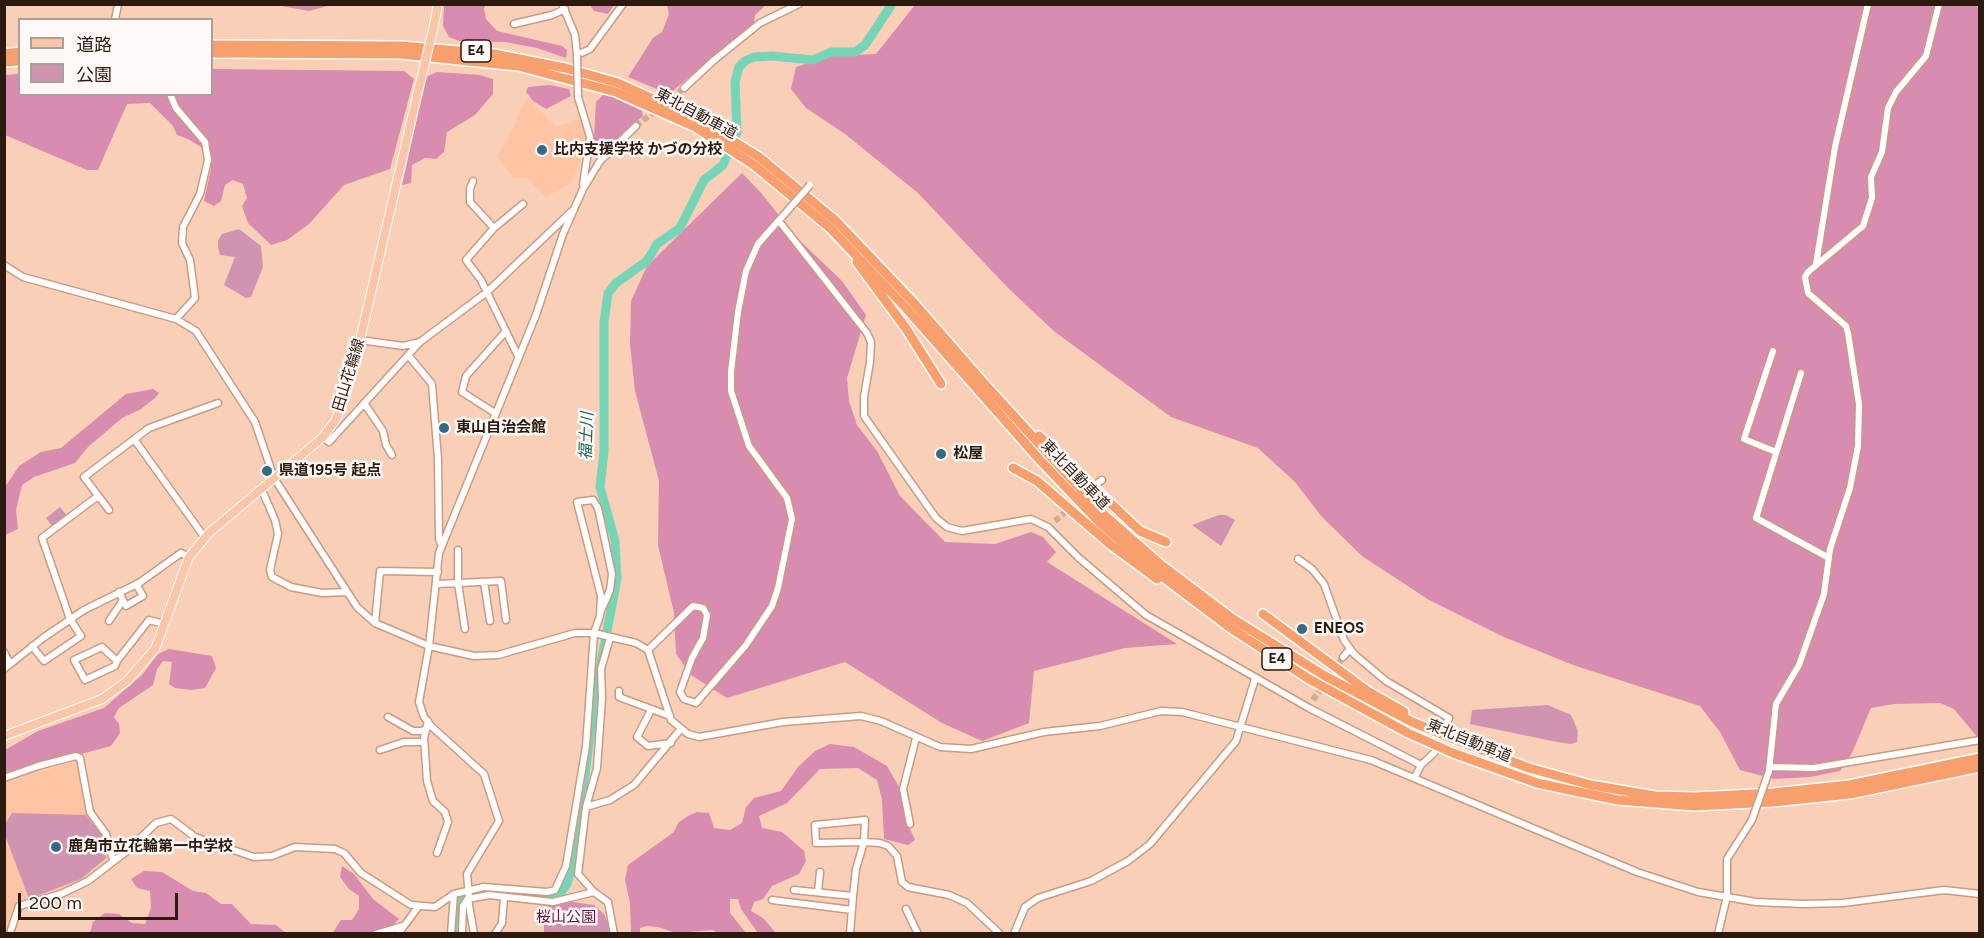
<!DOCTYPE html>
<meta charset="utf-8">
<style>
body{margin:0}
#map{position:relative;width:1984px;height:938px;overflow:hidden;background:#f9cfb8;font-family:Figtree,"Noto Sans JP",sans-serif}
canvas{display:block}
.frame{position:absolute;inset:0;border:6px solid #2d1a0f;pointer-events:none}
.legend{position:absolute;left:18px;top:18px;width:195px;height:78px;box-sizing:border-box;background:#fef9f6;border:2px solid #aaa09a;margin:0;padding:8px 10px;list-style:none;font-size:18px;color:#2d1a0f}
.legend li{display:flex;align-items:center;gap:12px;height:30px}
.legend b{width:30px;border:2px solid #aaa09a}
.scale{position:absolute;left:18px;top:893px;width:160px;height:27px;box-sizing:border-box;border:3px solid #2d1a0f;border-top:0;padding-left:8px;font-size:18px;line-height:21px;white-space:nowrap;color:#2d1a0f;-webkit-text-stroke:4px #fef9f6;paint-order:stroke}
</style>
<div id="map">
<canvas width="1984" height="938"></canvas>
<div class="frame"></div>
<ul class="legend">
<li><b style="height:8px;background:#fac6a7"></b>道路</li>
<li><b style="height:16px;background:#d194b0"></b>公園</li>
</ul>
<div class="scale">200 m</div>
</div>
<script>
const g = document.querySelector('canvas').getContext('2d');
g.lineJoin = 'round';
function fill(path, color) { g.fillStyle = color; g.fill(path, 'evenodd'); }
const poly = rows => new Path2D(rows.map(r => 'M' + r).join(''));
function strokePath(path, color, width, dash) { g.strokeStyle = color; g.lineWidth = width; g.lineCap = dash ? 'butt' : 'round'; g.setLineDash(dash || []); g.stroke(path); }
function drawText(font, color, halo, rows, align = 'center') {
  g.font = font + ' Figtree,"Noto Sans JP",sans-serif'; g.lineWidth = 5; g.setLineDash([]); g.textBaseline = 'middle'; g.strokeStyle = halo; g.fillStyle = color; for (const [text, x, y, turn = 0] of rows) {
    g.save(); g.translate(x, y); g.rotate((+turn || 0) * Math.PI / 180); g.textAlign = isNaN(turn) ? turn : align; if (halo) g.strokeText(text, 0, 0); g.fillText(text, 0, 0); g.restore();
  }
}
fill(poly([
 [528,99,556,127,582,119,584,127,586,141,574,177,569,184,546,197,527,178,513,177,497,156,515,125,521,106],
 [75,761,80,764,89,813,104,836,109,858,84,880,60,893,18,904,12,934,4,933,4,783]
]), '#fec4a3');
fill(poly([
 [239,229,261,246,263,267,251,297,246,298,224,285,235,257,220,255,218,247,218,240,222,234],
 [60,507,67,516,53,527,46,518],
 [1219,515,1226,515,1235,520,1221,546,1192,525],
 [1548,705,1571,715,1578,731,1577,742,1571,744,1557,742,1470,724,1472,710],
 [12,813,86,815,101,834,106,858,81,879,29,899,5,835,5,824],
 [565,901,594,905,604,914,612,933,545,934,546,907]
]), '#d194b0');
fill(poly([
 [276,5,331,5,309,11],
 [444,5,486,5,484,8,486,19,497,31,562,46,567,50,566,58,537,48,505,42,459,41,449,37,443,26],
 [590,5,614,5,608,14,594,11],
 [667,5,667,4,766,5,755,15,754,23,669,94,628,77,653,38,662,32,669,14],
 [915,5,1979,5,1979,739,1954,709,1940,703,1894,704,1871,708,1852,753,1840,771,1810,777,1774,779,1740,770,1720,732,1700,706,1573,665,1504,637,1429,600,1362,556,1322,517,1295,482,1258,448,1171,417,1055,332,1009,289,918,193,845,134,806,108,791,89,796,67,829,56,876,54],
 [212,69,404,71,414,79,390,169,344,185,309,224,287,240,271,245,248,223,242,206,247,198,243,184,233,180,225,185,221,201,214,206,204,201,211,169,211,153,188,139,177,135,173,126,150,103,127,104,98,170,87,170,5,135,4,75,19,74,20,94,212,94],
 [437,72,480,75,493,79,493,94,475,115,447,132,444,152,436,159,425,158,412,165,411,183,402,185,426,77],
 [549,85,569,89,571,96,546,109,533,101,526,92,528,87],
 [607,94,642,111,643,116,595,158,593,155,596,102,603,95],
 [742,173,762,194,796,237,842,281,866,315,847,378,849,401,857,425,877,451,900,496,945,542,995,544,1031,532,1043,537,1056,552,1047,562,1177,644,1125,648,1034,671,1029,723,982,741,942,723,845,662,727,698,691,675,676,654,674,613,658,545,659,481,635,391,630,344,631,301,647,266],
 [153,389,159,393,155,398,141,409,122,418,88,447,75,463,34,477,22,485,16,510,18,529,5,535,5,487,19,466,41,452,61,448,126,394],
 [169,649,212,656,216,668,205,688,191,690,175,688,169,684,172,662,163,661,157,669,153,685,119,708,114,717,119,724,120,733,111,746,5,774,5,750,38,731,104,708,142,675,158,654],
 [830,744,854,747,887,766,906,799,908,825,915,840,908,845,884,839,882,799,877,780,858,768,820,769,787,803,759,816,762,828,782,832,804,851,806,861,799,874,772,886,763,899,754,902,751,911,763,918,776,933,758,933,741,909,738,899,730,899,730,913,746,933,717,933,713,930,676,933,658,927,647,926,640,928,640,933,631,933,630,903,625,880,628,865,674,832,678,823,688,816,697,812,709,813,714,828,730,830,742,823,746,807,754,798,781,791,798,767,815,751],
 [342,866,354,874,373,899,399,919,392,926,367,933,332,934,341,920,352,920,359,909,359,896,349,889,340,877],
 [144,871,162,872,193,891,206,893,221,904,232,904,251,924,276,925,286,933,90,933,93,922,105,913,119,914,132,923,145,924,151,908,150,891,137,888,131,879],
 [565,903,595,908,603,917,592,915,555,918,552,933,544,933,544,915,550,907]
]), '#d88caf');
strokePath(poly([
 [457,934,457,910,462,897,486,891,550,898,558,896,567,884,574,859,597,683,617,579,615,541,600,487,604,452,604,322,608,293,616,283,647,261,657,244,680,228,704,180,723,165,737,132,735,82,739,67,745,61,754,57,772,56,813,60,831,52,855,52,865,45,892,4]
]), '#75d5b6', 9);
strokePath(poly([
 [636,126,684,88],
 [1055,521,1081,498],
 [1313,700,1343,657]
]), '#d0ab96', 6, [6, 3]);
const minor = poly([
 [562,4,575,35,577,55,590,49,623,4],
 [115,20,118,4],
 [514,24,552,15,565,9],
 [684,88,713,61,760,23,799,4],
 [170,94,176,108,205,142,208,160,200,194,183,227,182,243,190,260,195,298,176,319],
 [578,97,590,137,583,185],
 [473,181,470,189,470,202,494,228],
 [779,221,867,333,871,342,870,362,864,397,864,416,936,518,947,527,962,531,1031,519,1048,527,1079,558,1146,615,1309,708,1421,765],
 [1816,264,1835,147,1868,4],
 [4,265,23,277,176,319,196,331,255,422,274,478,357,607,375,623,429,646,474,656,498,655,575,633,594,633,636,643,648,650,671,720,688,734,699,737,783,722,861,716,881,721,940,747,971,749,1044,732,1100,726,1161,711,1182,712,1371,760,1637,872,1698,892,1756,902,1804,904,1843,903,1944,890,1980,894],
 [360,340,403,346,420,342],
 [1773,351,1744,439,1776,452],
 [408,355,432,384,438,459,439,539,442,546],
 [518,356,481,280,466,260,494,228,523,204],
 [1801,373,1756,518,1829,558],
 [364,403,383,431,386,445,392,455],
 [495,413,462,392,466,376,506,331],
 [323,437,329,442,420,342,487,292,572,211],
 [134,439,205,538],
 [1099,482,1102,480],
 [261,488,275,520,278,534,270,570,272,577,291,587,322,593,347,592],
 [109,510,84,477,149,428,218,403],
 [458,550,458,583,465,629],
 [1298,559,1312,569,1324,584,1344,640,1354,654,1386,681,1449,718,1445,726],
 [484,582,490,621],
 [437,584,501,581,506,620],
 [119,592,126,606,143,596,136,584],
 [109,621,123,600],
 [375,623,380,571,438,572],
 [594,633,600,616,601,596,577,502,593,500,598,508,612,574,610,590,601,611],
 [610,638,601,669,602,698,597,768,586,807,578,874,594,892,608,902,614,934],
 [32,646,44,661,81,636,70,619,42,538,98,496],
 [648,650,693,606,703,608,707,615,703,638,692,658,680,692,684,699,696,703,746,645,772,606,778,588,792,519,787,498,749,446,731,391,731,372,738,312,746,271,758,244,780,219],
 [4,652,10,664],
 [1343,657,1350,649],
 [117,661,115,666,85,680,74,660,102,647,117,661,149,620,164,624],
 [4,669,43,638,84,610,139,583,181,553,189,557],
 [619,691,619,697,670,716],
 [651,710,637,737,648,746,671,743],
 [388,717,413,731,422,731,427,728],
 [428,721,424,738,427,781,433,801,445,812,448,822,437,853],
 [380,750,404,742,424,742],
 [1772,767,1814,768,1980,740],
 [1769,771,1776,704,1799,665,1824,594,1830,549,1850,488,1858,446,1859,404,1848,333,1846,326,1808,293,1805,277,1808,272,1863,226,1872,198,1871,177,1882,152,1888,108,1896,92,1926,56,1939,4],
 [1415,777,1421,765,1434,753],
 [4,778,38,766,76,756,80,758,90,812,106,834,113,860],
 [586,807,610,800,634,785,680,730],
 [865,820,864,842,816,843,815,825,865,820],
 [910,824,903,789,916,738],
 [794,890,853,896,850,934],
 [818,892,820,872],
 [853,896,856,869,864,842,880,843,888,846,897,856,902,882,908,887,949,895,967,903,1000,934],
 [468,899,489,895,553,902,594,892],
 [468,899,474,934],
 [772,900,852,910],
 [906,909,918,934],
 [11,930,19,906,61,894,88,881,127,851,156,823,171,819,195,837,254,857,272,856,295,847,335,849,344,853,361,873,411,905,435,907,454,894,484,887,547,892,555,890,566,866,586,746,594,633],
 [376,934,403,926],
 [398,934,419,906],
 [451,934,454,894],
 [462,934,463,906,469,897,467,874,499,821,484,774,432,727,424,717,419,702,429,646,439,553,536,315,563,234,583,189,600,161,636,126],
 [495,934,502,923,504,897],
 [1014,934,1025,907,1038,898,1091,881,1128,861,1150,844,1236,741,1255,679],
 [1718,934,1727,896,1727,859,1752,820]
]);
const major = poly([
 [434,25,438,4],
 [4,736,102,699,127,681,155,649,189,557,209,533,323,437,335,421,345,398,360,340,417,96]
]);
const highway = poly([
 [212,45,401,46,494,54,565,68,618,83,699,120,759,157,836,221,913,302,981,380,1104,515,1160,564,1233,619,1325,676,1412,722,1456,740,1529,768,1591,785,1655,796,1695,797,1773,793,1849,785,1980,758],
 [212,53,400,54,518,66,616,92,695,127,754,165,830,228,906,308,1039,459,1099,522,1155,571,1229,627,1309,679,1408,733,1453,753,1537,783,1579,792,1618,800,1694,806,1773,802,1850,794,1980,767],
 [4,54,20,52],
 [4,62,20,61],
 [857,262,907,330,941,384],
 [1039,436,1140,531,1166,542],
 [1013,468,1037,481,1111,545,1157,579],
 [1263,614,1369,692,1404,712]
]);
strokePath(minor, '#cc9a7f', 9);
strokePath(major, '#fff', 10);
strokePath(highway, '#fff', 12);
strokePath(minor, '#fff', 6);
strokePath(major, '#fac6a7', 8);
strokePath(highway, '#f7a06d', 9);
const minorBridge = poly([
 [577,55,578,97],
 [782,217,810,185],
 [1752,820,1769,771]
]);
const majorBridge = poly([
 [417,96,434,25]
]);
strokePath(minorBridge, '#cc9a7f', 9, []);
strokePath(majorBridge, '#fff', 10, []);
strokePath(minorBridge, '#fff', 6);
strokePath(majorBridge, '#fac6a7', 8);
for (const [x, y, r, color] of [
 [542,150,6,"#336b85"],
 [444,428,6,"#336b85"],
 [941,454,6,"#336b85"],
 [267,471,6,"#336b85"],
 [1302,629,6,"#336b85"],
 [56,847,6,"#336b85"]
]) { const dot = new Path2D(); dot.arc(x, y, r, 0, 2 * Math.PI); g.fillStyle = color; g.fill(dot); strokePath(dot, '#fef9f6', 2); }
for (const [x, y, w] of [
 [476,51,30],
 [1277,659,30]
]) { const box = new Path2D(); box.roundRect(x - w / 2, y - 11, w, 22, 4.5); g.fillStyle = '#fef9f6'; g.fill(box); strokePath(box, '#2d1a0f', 1.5); }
drawText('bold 14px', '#2d1a0f', null, [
 ["E4",476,51],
 ["E4",1277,659]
]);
drawText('15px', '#2d1a0f', '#fef9f6', [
 ["東北自動車道",696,114,28],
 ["田山花輪線",349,375,-73],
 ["東北自動車道",1075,475,46],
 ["東北自動車道",1469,741,22]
]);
drawText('bold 15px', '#2d1a0f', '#fef9f6', [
 ["比内支援学校 かづの分校",554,150],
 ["東山自治会館",456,428],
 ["松屋",953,454],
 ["県道195号 起点",279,471],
 ["ENEOS",1314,629],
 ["鹿角市立花輪第一中学校",68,847]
], 'left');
drawText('15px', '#6b1045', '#fef9f6', [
 ["桜山公園",566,918]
]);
drawText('italic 16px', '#196550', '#fef9f6', [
 ["福士川",587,436,-88]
]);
</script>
